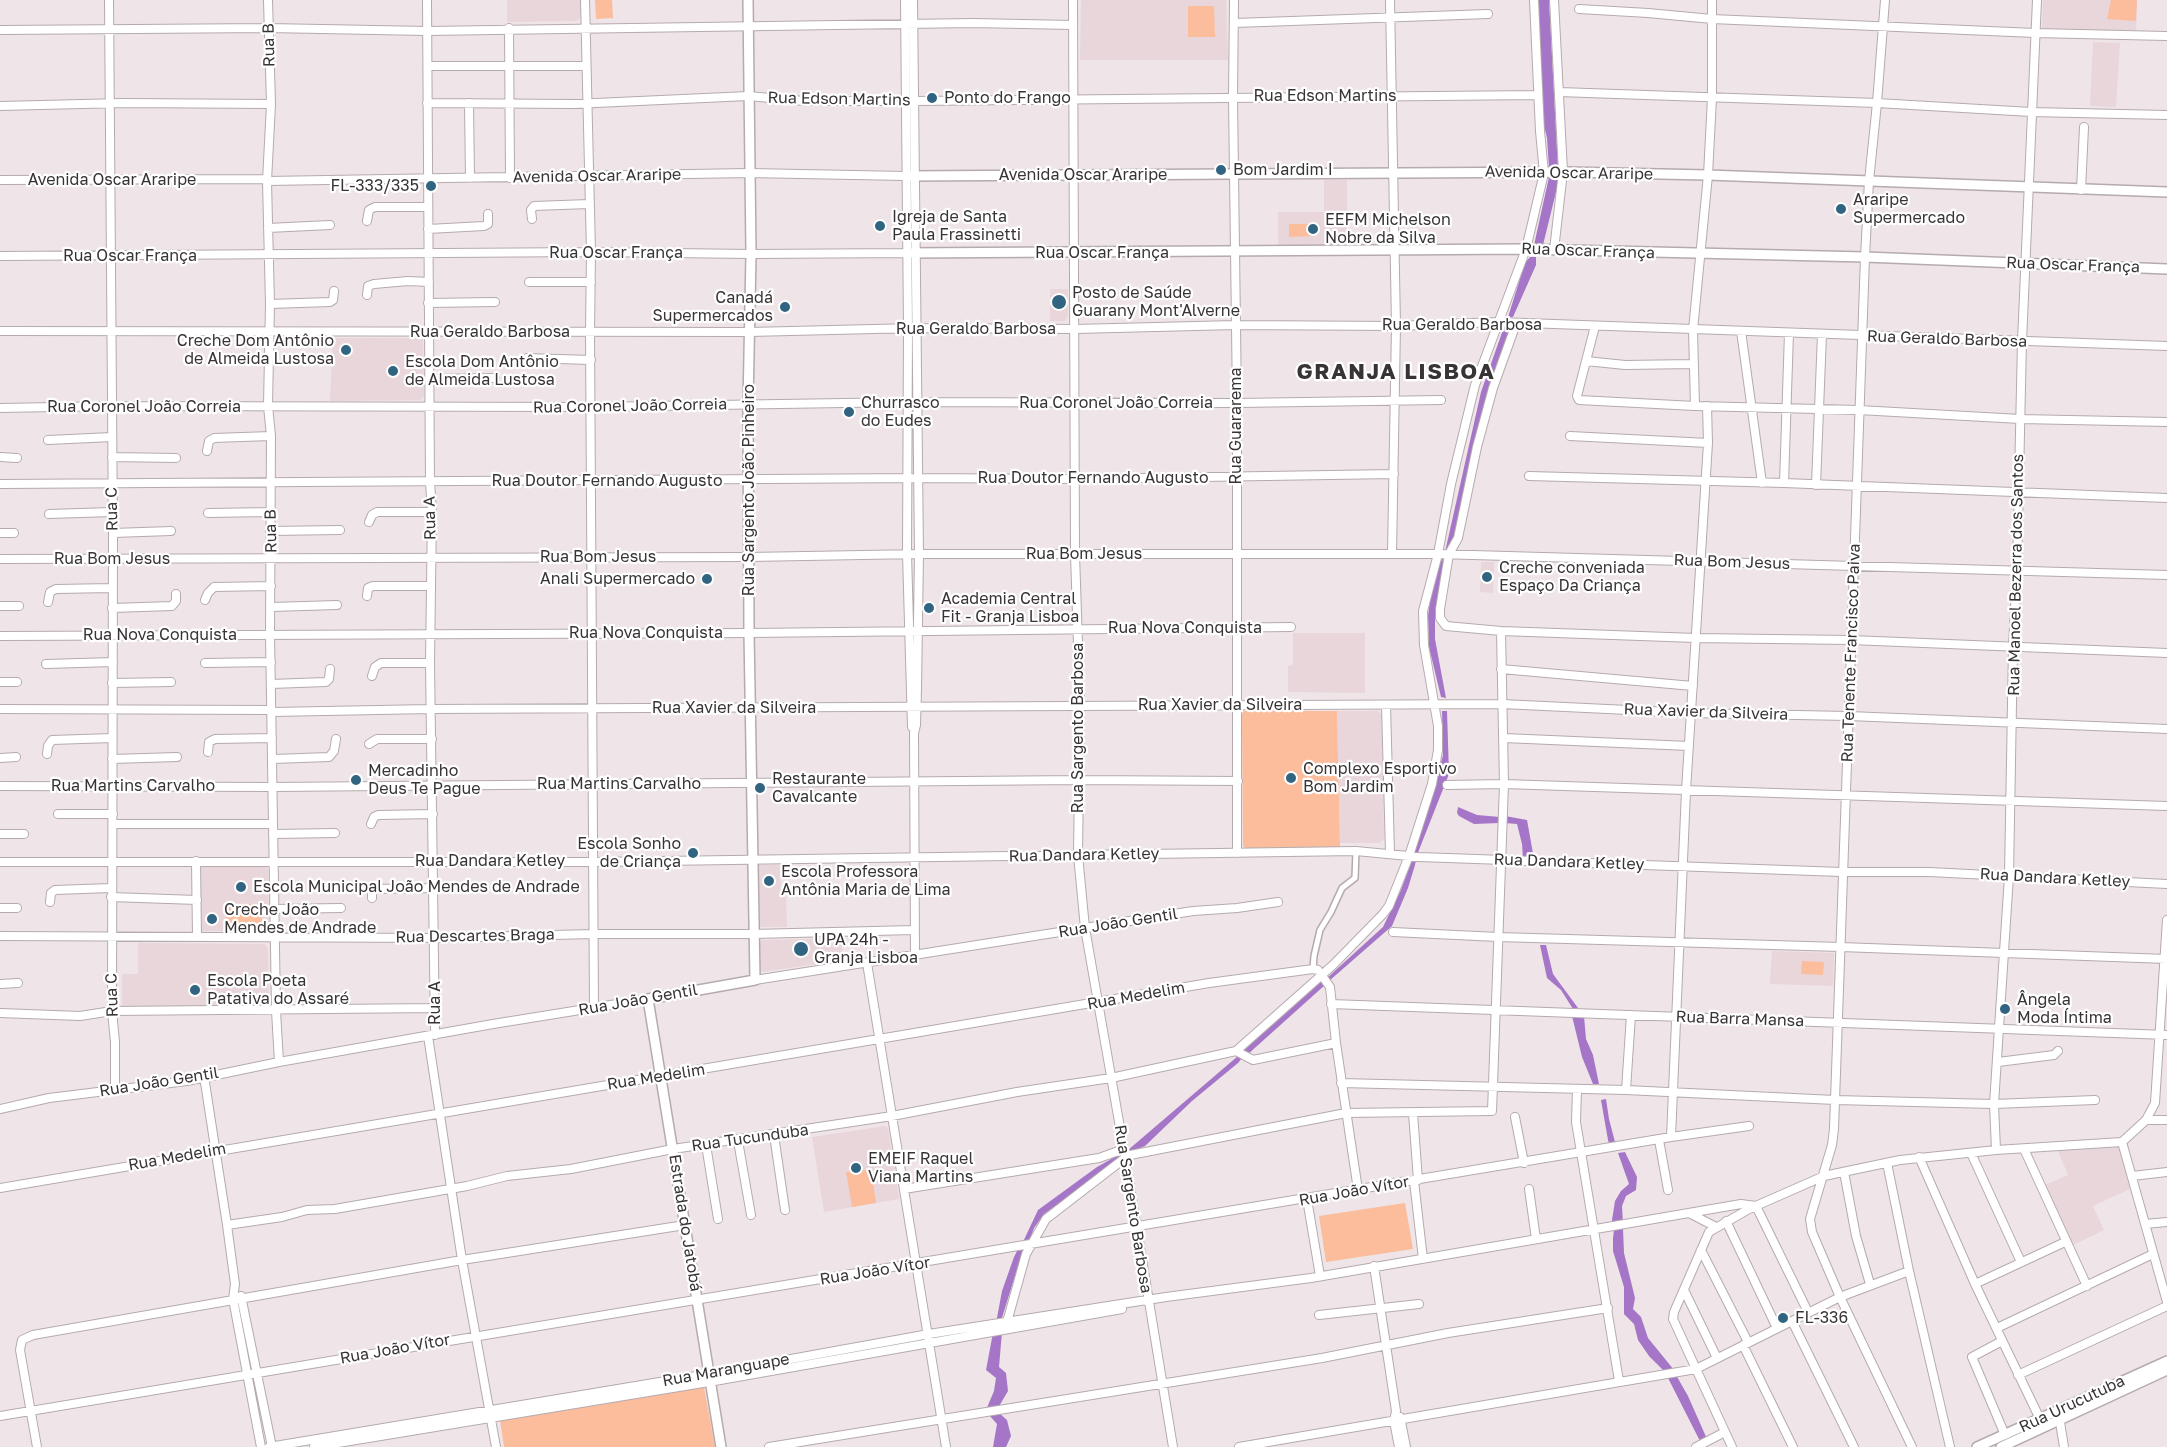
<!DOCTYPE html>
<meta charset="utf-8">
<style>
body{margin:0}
canvas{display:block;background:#efe4e7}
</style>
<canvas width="2167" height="1447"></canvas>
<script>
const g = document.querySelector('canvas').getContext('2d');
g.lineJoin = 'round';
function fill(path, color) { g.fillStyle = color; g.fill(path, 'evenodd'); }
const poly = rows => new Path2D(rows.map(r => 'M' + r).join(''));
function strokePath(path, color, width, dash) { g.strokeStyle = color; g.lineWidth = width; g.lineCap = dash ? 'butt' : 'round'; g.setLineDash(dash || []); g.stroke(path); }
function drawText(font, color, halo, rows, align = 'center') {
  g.font = font + ' "Golos Text",sans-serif'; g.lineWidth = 4.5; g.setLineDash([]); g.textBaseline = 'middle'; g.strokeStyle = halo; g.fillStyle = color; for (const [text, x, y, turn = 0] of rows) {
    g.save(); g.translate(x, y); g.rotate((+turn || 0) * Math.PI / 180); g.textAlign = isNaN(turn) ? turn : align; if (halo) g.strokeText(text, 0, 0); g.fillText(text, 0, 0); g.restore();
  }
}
fill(poly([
 [507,0,581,0,581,17,577,21,507,22],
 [1081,0,1226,0,1228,60,1080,60],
 [2043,0,2137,0,2136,33,2042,29],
 [2093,42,2120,43,2116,107,2090,106],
 [1324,180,1347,180,1347,246,1278,247,1278,212,1324,212],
 [1050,289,1068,289,1068,316,1065,321,1050,321],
 [333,338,421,338,423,340,424,397,420,400,330,401],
 [1481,562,1494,562,1493,593,1480,592],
 [1293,633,1365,633,1365,693,1288,692,1288,666,1293,665],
 [1337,711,1378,711,1382,715,1384,839,1379,843,1340,843],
 [758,865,780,865,781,896,786,897,787,927,762,927,758,925],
 [201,867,266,867,268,869,269,928,266,931,199,931,198,870],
 [842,938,843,960,762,972,759,969,759,943,762,940],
 [138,943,264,944,268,948,269,1005,267,1007,122,1007,122,974,138,974],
 [1772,951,1834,953,1833,986,1770,984],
 [885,1126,888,1128,899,1199,824,1212,812,1137],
 [2119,1147,2130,1189,2093,1206,2104,1230,2073,1245,2045,1185,2068,1175,2058,1151]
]), '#e8d6db');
fill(poly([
 [595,0,612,0,613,18,596,19],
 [2111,0,2137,0,2136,21,2107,19],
 [1188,6,1214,6,1215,37,1188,37],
 [1289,224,1314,224,1314,236,1289,237],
 [1244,711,1337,711,1340,847,1246,849,1243,846,1242,714],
 [262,904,262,929,227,930,226,905],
 [1802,961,1824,962,1823,975,1801,974],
 [871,1169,876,1203,852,1207,846,1172],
 [1405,1203,1413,1249,1326,1262,1319,1216],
 [704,1387,715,1447,504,1447,500,1420]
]), '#fbbd9c');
fill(poly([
 [1537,0,1549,0,1558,168,1549,168,1547,138,1541,113],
 [1558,176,1558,184,1543,245,1534,245,1549,177],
 [1530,257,1536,257,1536,265,1513,317,1508,317,1525,263],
 [1504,327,1513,327,1490,387,1450,552,1445,552,1481,392],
 [1443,557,1448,558,1441,578,1435,617,1435,639,1446,698,1441,697,1429,647,1428,616,1433,580],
 [1442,711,1447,711,1449,774,1417,855,1413,855,1434,791,1443,755],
 [1458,807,1477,815,1500,817,1499,823,1474,824,1459,816,1457,813],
 [1505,816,1527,820,1534,859,1523,858,1522,844,1517,824,1505,823],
 [1412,860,1416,860,1415,865,1408,888,1392,926,1329,981,1327,978,1383,927,1401,890],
 [1540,945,1546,945,1553,974,1578,1008,1573,1009,1561,990,1547,978],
 [1322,981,1325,985,1247,1055,1242,1052],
 [1572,1016,1584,1016,1586,1039,1593,1055,1599,1084,1593,1084,1582,1057],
 [1238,1056,1242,1058,1238,1063,1192,1101,1145,1146,1128,1153,1128,1150],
 [1606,1099,1609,1119,1615,1142,1609,1143,1608,1140,1601,1100],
 [1625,1152,1637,1177,1636,1190,1626,1196,1622,1206,1623,1224,1613,1225,1612,1220,1615,1201,1621,1191,1629,1184,1618,1153],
 [1122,1153,1123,1157,1044,1214,1034,1228,1028,1244,1022,1244,1038,1210,1097,1167],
 [1623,1229,1624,1253,1635,1298,1633,1309,1641,1317,1648,1338,1674,1370,1664,1371,1649,1356,1638,1340,1634,1324,1624,1314,1624,1287,1613,1251,1613,1238,1614,1230],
 [1023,1250,1001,1321,996,1323,1002,1291,1014,1257,1017,1251],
 [1002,1332,999,1367,1006,1373,1008,1391,998,1408,986,1410,994,1391,996,1378,986,1370,992,1338,994,1333],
 [1676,1375,1688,1396,1707,1439,1701,1443,1667,1376],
 [999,1413,1007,1420,1011,1436,1006,1447,993,1447,997,1424,989,1415]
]), '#a576c8');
const pedestrian = poly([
 [1313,969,1314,956,1320,930,1331,912,1342,888,1355,878,1356,851]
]);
const minor = poly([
 [109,0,113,533,112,1011,115,1042,115,1090],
 [268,0,271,104,267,181,270,304,268,406,271,436,270,634,276,1011,279,1062],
 [427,0,430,482,432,512,430,663,435,1035],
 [585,0,591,252,590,332,594,1008],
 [905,0,908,329,907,554,912,727],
 [913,0,919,554,917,689,916,725,914,733,915,956],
 [1073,0,1075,554,1080,705,1078,855,1085,928,1125,1156,1173,1447],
 [1234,0,1233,97,1237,403,1237,853],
 [1390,0,1396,326,1392,554],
 [1885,0,1877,103,1869,181,1865,257,1834,1129,1832,1145,1810,1219,1812,1232,1840,1297,1912,1447],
 [1579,9,1648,13,1712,19,2035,33,2167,36],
 [1235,23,1488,14],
 [509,28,510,178],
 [0,30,268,28,427,31,973,23,1073,25],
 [428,66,586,66],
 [1559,92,1877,103,2031,112,2167,115],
 [427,103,574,104,748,96,804,101,915,101,1538,95],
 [469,103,470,178],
 [0,106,123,103,271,104],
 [0,180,264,179,267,181,749,173,906,176],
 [2081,190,2084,127],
 [532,219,531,210,534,206,589,204],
 [367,221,369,210,375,207,428,207],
 [268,228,330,225],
 [428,229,484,226,488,224,488,214],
 [1554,250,1563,172,1554,0],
 [0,256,591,252,751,254,907,253],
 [529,282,591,282],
 [367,295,368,286,374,284,408,281,429,282],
 [428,303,495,302],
 [270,304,330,302,333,300,334,291],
 [1516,324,1493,388,1477,447,1458,538,1449,554,1440,609,1440,618,1446,626,1501,631,1696,638,1851,640,2167,653],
 [1595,326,1577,396,1579,400,1695,406,1859,410,2020,419,2167,422],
 [0,331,749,332,916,328,1075,329,1236,325,1396,326,1498,322,2167,346],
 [1741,331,1762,483],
 [527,358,591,360],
 [1586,361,1625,365,1693,364],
 [429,379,495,378],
 [1695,406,1693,330,1708,175,1712,98,1712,0],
 [0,408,112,406,590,407,907,402,1237,403,1441,400],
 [1570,436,1708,443],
 [48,440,112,437],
 [207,451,209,441,214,438,271,436],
 [0,457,17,458],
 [112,457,176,458],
 [1529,476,1784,483,2167,498],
 [1784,483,1789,333],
 [0,484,917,478,1076,479,1394,474],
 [1816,485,1822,334],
 [208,513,270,512],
 [49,514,112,512],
 [369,522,372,515,377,512,432,512],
 [270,531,340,530],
 [0,533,14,533],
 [113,533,171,531],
 [0,559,749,557,919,554,1438,554,2167,575],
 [367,596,368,588,373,586,431,586],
 [205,600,208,593,214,587,271,586],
 [48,602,50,592,56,589,112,588],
 [0,606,19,606],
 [271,607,337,605],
 [112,608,172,606,176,601,176,594],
 [0,636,749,633,1291,627],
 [205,663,271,662],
 [46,664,113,662],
 [1501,669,1693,686],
 [372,676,375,667,381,663,430,663],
 [0,682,17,682],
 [112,683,171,682],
 [271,684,326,682,329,679,330,669],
 [1386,705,1390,853],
 [0,709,272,710],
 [272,712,431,709,1502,704,1691,713,1849,716,2167,729],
 [1504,738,1689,746],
 [369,744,377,739,432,739],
 [208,752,209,742,215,739,272,738],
 [47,754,48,746,52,740,112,738],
 [0,758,16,757],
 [112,759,177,757],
 [273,759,329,757,334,751,336,739],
 [1447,785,1504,784,2167,806],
 [0,786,273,787,1079,780,1238,781],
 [58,814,113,814],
 [113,824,273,824],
 [371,824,374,817,378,815,433,814],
 [0,834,24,834],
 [273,834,335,833],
 [196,861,197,937],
 [0,862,593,862,1356,851,1419,857,1842,872,1929,872,2167,884],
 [111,897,197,900],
 [372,898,372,889,433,888],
 [50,902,51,893,55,890,111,888],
 [0,908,17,908],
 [274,909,341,908],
 [1393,932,1498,937,1841,947,2167,959],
 [0,936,434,938,593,934,753,934,914,930],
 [867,963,946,1447],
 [755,980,1193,911,1237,908,1278,902],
 [0,984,18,983],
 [1331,1004,2167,1035],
 [0,1013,80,1016,112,1011,436,1008],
 [428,1036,462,1260,496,1447],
 [1236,1051,1333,965,1383,914,1389,906,1409,856,1432,784,1438,750,1438,726,1424,645,1423,611,1438,554,1451,484,1475,385,1526,249,1544,173,1540,131,1534,0],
 [1236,1051,1253,1060,1336,1043],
 [1998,1062,2054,1055,2058,1051],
 [204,1076,227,1225,235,1284,233,1299,261,1447],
 [1341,1083,1626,1090,1835,1100,1994,1104,2095,1100],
 [1577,1089,1576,1122,1619,1381],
 [1626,1090,1631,1015],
 [0,1109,49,1098,187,1081,279,1062,493,1024,648,999],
 [1413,1113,1418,1180],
 [1515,1117,1524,1163],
 [2146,1120,2167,1120],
 [774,1135,785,1210],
 [1671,1137,1686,791,1708,443,1707,406],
 [1659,1140,1668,1190],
 [738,1141,751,1215],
 [2122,1142,2146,1120,2155,1103,2167,920],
 [2122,1142,2167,1302],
 [706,1145,718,1219],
 [2024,1149,2087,1286],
 [1996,1150,1994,1104,2009,876,2013,646,2017,570,2022,341,2037,0],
 [1971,1153,2021,1262],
 [1125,1156,1346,1113,1492,1111,1504,784,1501,631],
 [1919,1157,1975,1284,2040,1419],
 [1887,1163,1909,1271,1950,1447],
 [1844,1172,1856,1236,1870,1284],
 [2132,1176,2167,1172],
 [1414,1181,1423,1259],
 [0,1188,1209,983,1313,969,1318,970,1330,987,1336,1043,1358,1190],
 [904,1189,1099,1158,1124,1149],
 [1529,1189,1536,1239],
 [1307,1199,1320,1276],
 [1691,1214,1716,1227],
 [1726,1221,1777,1328],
 [2145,1224,2167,1222],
 [227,1225,282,1217,307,1210,335,1209,467,1186,507,1176,571,1169,673,1149,892,1116,1017,1092,1111,1078,1236,1051],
 [1701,1250,1748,1342],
 [1374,1266,1396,1411,1394,1421,1399,1447],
 [1975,1284,2065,1242],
 [1685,1292,1717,1358],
 [241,1296,272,1447],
 [1319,1315,1419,1304],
 [1792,1321,1854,1447],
 [1007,1322,1026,1254,1046,1219,1125,1158],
 [1997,1328,2153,1254],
 [2002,1341,1972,1357,2005,1435],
 [1743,1345,1793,1447],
 [2018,1375,2167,1306],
 [0,1416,1671,1137,1749,1126],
 [2059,1416,2064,1447],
 [1400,1417,1406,1447],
 [37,1447,20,1350,22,1340,33,1335,462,1260,685,1225],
 [269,1447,708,1374,929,1334,1166,1297,1311,1278,1741,1204,1756,1206,1808,1312],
 [314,1447,709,1382,1122,1309],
 [769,1447,1322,1358,1448,1333,1608,1308],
 [1239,1447,1696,1369,1840,1297,1909,1271],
 [1696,1447,1725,1432],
 [1732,1447,1673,1319,1674,1312,1709,1232,1749,1209,1824,1176,1900,1160,1996,1150,2122,1142]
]);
const tertiary = poly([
 [906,176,1566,172,1708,175,2167,192],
 [907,253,1526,249,1865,257,2167,269],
 [721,1447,648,999,755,980,749,633,748,405,751,254,748,0],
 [1977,1447,2167,1361],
 [2001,1447,2167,1370]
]);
strokePath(pedestrian, '#b5abae', 8);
strokePath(minor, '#b5abae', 10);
strokePath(tertiary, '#b5abae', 12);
strokePath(pedestrian, '#fff', 5);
strokePath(minor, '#fff', 8);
strokePath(tertiary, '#fff', 9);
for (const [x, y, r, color] of [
 [932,98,6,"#306480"],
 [1221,170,6,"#306480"],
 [431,186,6,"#306480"],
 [1841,209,6,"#306480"],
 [880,226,6,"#306480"],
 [1313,229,6,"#306480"],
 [1059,302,8,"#306480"],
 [785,307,6,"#306480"],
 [346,350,6,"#306480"],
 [393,371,6,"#306480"],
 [849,412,6,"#306480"],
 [1487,577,6,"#306480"],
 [707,579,6,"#306480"],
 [929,608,6,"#306480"],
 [1291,778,6,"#306480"],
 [356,780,6,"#306480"],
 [760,788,6,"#306480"],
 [693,853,6,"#306480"],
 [769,881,6,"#306480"],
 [241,887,6,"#306480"],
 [212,919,6,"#306480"],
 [801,949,8,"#306480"],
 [195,990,6,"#306480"],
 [2005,1009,6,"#306480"],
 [856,1168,6,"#306480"],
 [1783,1318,6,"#306480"]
]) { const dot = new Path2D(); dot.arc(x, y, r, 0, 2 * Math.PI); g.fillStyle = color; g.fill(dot); strokePath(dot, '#fff', 2); }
drawText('16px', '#383435', '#fff', [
 ["Rua B",269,45,-91],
 ["Rua Edson Martins",1325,96],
 ["Rua Edson Martins",839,99,1],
 ["Avenida Oscar Araripe",1569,173,1],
 ["Avenida Oscar Araripe",1083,175],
 ["Avenida Oscar Araripe",597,176,-1],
 ["Avenida Oscar Araripe",112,180],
 ["Rua Oscar França",1588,251,2],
 ["Rua Oscar França",616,253],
 ["Rua Oscar França",1102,253],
 ["Rua Oscar França",130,256],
 ["Rua Oscar França",2073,265,2],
 ["Rua Geraldo Barbosa",1462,325],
 ["Rua Geraldo Barbosa",976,329],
 ["Rua Geraldo Barbosa",490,332],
 ["Rua Geraldo Barbosa",1947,339,2],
 ["Rua Coronel João Correia",1116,403],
 ["Rua Coronel João Correia",630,406,-1],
 ["Rua Coronel João Correia",144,407],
 ["Rua Guararema",1236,426,-90],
 ["Rua Doutor Fernando Augusto",1093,478],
 ["Rua Doutor Fernando Augusto",607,481],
 ["Rua Sargento João Pinheiro",749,490,-90],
 ["Rua C",112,509,-91],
 ["Rua A",430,518,-91],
 ["Rua B",271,531,-91],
 ["Rua Bom Jesus",1084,554],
 ["Rua Bom Jesus",598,557],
 ["Rua Bom Jesus",112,559],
 ["Rua Bom Jesus",1732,562,2],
 ["Rua Manoel Bezerra dos Santos",2016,575,-89],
 ["Rua Nova Conquista",1185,628],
 ["Rua Nova Conquista",646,633],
 ["Rua Nova Conquista",160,635],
 ["Rua Tenente Francisco Paiva",1851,653,-88],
 ["Rua Xavier da Silveira",1220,705],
 ["Rua Xavier da Silveira",734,708],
 ["Rua Xavier da Silveira",1706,712,2],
 ["Rua Sargento Barbosa",1078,728,-90],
 ["Rua Martins Carvalho",619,784],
 ["Rua Martins Carvalho",133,786],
 ["Rua Dandara Ketley",1084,855,-1],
 ["Rua Dandara Ketley",490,861],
 ["Rua Dandara Ketley",1569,862,2],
 ["Rua Dandara Ketley",2055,878,3],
 ["Rua João Gentil",1118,923,-9],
 ["Rua Descartes Braga",475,936,-1],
 ["Rua C",112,995,-92],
 ["Rua Medelim",1136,996,-10],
 ["Rua João Gentil",638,1000,-10],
 ["Rua A",435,1003,-90],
 ["Rua Barra Mansa",1740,1019,2],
 ["Rua Medelim",656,1077,-9],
 ["Rua João Gentil",159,1082,-9],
 ["Rua Tucunduba",750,1138,-8],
 ["Rua Medelim",177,1157,-10],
 ["Rua João Vítor",1354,1191,-10],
 ["Rua Sargento Barbosa",1133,1209,81],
 ["Estrada do Jatobá",685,1223,81],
 ["Rua João Vítor",875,1271,-9],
 ["Rua João Vítor",395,1349,-10],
 ["Rua Maranguape",726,1370,-10],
 ["Rua Urucutuba",2072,1404,-25]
]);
drawText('16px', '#383435', '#fff', [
 ["Ponto do Frango",944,98],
 ["Bom Jardim I",1233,170],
 ["FL-333/335",419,186,"right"],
 ["Araripe",1853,200],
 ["Supermercado",1853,218],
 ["Igreja de Santa",892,217],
 ["Paula Frassinetti",892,235],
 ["EEFM Michelson",1325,220],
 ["Nobre da Silva",1325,238],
 ["Posto de Saúde",1072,293],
 ["Guarany Mont'Alverne",1072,311],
 ["Canadá",773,298,"right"],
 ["Supermercados",773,316,"right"],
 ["Creche Dom Antônio",334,341,"right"],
 ["de Almeida Lustosa",334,359,"right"],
 ["Escola Dom Antônio",405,362],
 ["de Almeida Lustosa",405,380],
 ["Churrasco",861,403],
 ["do Eudes",861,421],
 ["Creche conveniada",1499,568],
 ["Espaço Da Criança",1499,586],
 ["Anali Supermercado",695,579,"right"],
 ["Academia Central",941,599],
 ["Fit - Granja Lisboa",941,617],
 ["Complexo Esportivo",1303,769],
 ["Bom Jardim",1303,787],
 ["Mercadinho",368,771],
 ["Deus Te Pague",368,789],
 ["Restaurante",772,779],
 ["Cavalcante",772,797],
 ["Escola Sonho",681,844,"right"],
 ["de Criança",681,862,"right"],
 ["Escola Professora",781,872],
 ["Antônia Maria de Lima",781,890],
 ["Escola Municipal João Mendes de Andrade",253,887],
 ["Creche João",224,910],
 ["Mendes de Andrade",224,928],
 ["UPA 24h -",814,940],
 ["Granja Lisboa",814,958],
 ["Escola Poeta",207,981],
 ["Patativa do Assaré",207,999],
 ["Ângela",2017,1000],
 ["Moda Íntima",2017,1018],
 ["EMEIF Raquel",868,1159],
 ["Viana Martins",868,1177],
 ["FL-336",1795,1318]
], 'left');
g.letterSpacing = '1.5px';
drawText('bold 22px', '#383435', '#fff', [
 ["GRANJA LISBOA",1396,372]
]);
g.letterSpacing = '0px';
</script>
